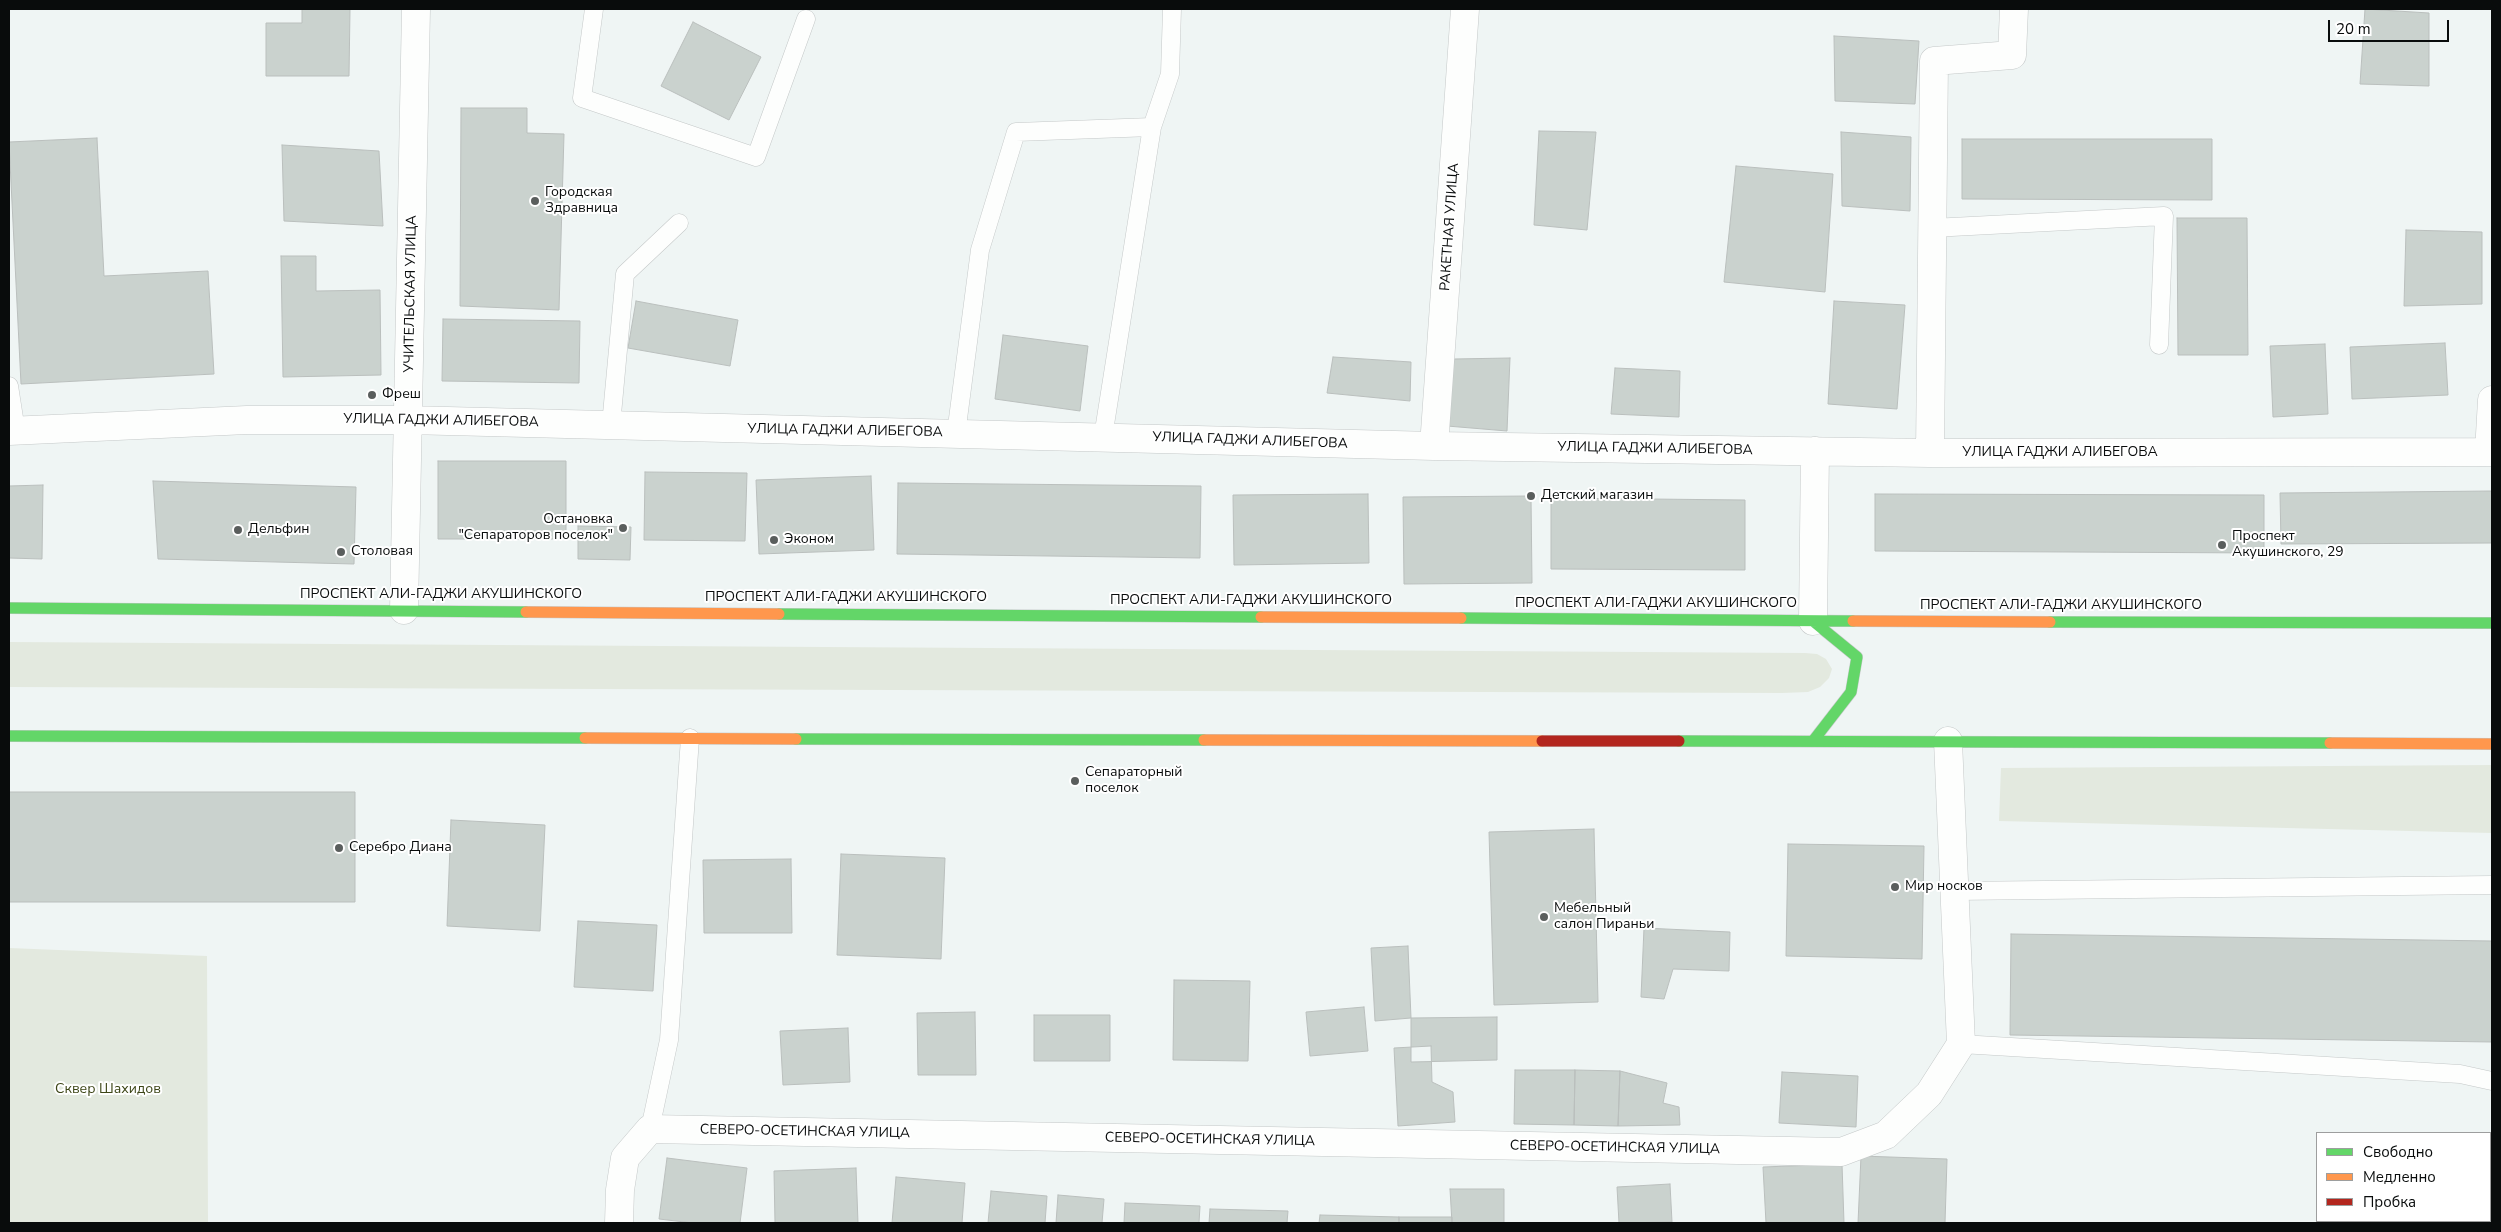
<!DOCTYPE html>
<meta charset="utf-8">
<style>
body{margin:0}
#map{position:relative;width:2501px;height:1232px;overflow:hidden;background:#eff5f4;font-family:"Nunito Sans",sans-serif}
canvas{display:block}
.frame{position:absolute;inset:0;border:10px solid #090c0c;pointer-events:none}
.legend{position:absolute;left:2316px;top:1132px;width:175px;height:90px;box-sizing:border-box;background:#fff;border:1px solid #9d9e9e;margin:0;padding:6px 9px;list-style:none;font-size:15px;color:#090c0c}
.legend li{display:flex;align-items:center;gap:10px;height:25px}
.legend b{width:25px;border:1px solid #9d9e9e}
.scale{position:absolute;left:2328px;top:20px;width:121px;height:22px;box-sizing:border-box;border:2px solid #090c0c;border-top:0;padding-left:6px;font-size:15px;line-height:18px;white-space:nowrap;color:#090c0c;-webkit-text-stroke:4px #fff;paint-order:stroke}
</style>
<div id="map">
<canvas width="2501" height="1232"></canvas>
<div class="frame"></div>
<ul class="legend">
<li><b style="height:6px;background:#63d668"></b>Свободно</li>
<li><b style="height:6px;background:#ff974d"></b>Медленно</li>
<li><b style="height:6px;background:#b3261e"></b>Пробка</li>
</ul>
<div class="scale">20 m</div>
</div>
<script>
const g = document.querySelector('canvas').getContext('2d');
g.lineJoin = 'round';
function fill(path, color) { g.fillStyle = color; g.fill(path, 'evenodd'); }
const poly = rows => new Path2D(rows.map(r => 'M' + r).join(''));
function strokePath(path, color, width, dash) { g.strokeStyle = color; g.lineWidth = width; g.lineCap = dash ? 'butt' : 'round'; g.setLineDash(dash || []); g.stroke(path); }
function drawText(font, color, halo, rows, align = 'center') {
  g.font = font + ' "Nunito Sans",sans-serif'; g.lineWidth = 4; g.setLineDash([]); g.textBaseline = 'middle'; g.strokeStyle = halo; g.fillStyle = color; for (const [text, x, y, turn = 0] of rows) {
    g.save(); g.translate(x, y); g.rotate((+turn || 0) * Math.PI / 180); g.textAlign = isNaN(turn) ? turn : align; if (halo) g.strokeText(text, 0, 0); g.fillText(text, 0, 0); g.restore();
  }
}
fill(poly([
 [9,642,1805,653,1817,654,1826,659,1832,669,1829,678,1820,687,1808,692,1782,693,9,687],
 [2492,765,2492,833,1999,821,2001,768],
 [9,948,207,956,208,1223,9,1223]
]), '#e3e9df');
const building = poly([
 [302,9,350,9,349,76,266,76,266,23,302,23,302,9],
 [2365,9,2429,13,2429,86,2360,84,2365,9],
 [693,22,761,57,729,120,661,86,693,22],
 [1834,36,1919,41,1915,104,1835,101,1834,36],
 [461,108,527,108,527,133,564,134,559,310,460,306,461,108],
 [1539,131,1596,132,1587,230,1534,225,1539,131],
 [1841,132,1911,137,1910,211,1842,206,1841,132],
 [97,138,104,276,208,271,214,374,21,384,9,142,97,138],
 [1962,139,2212,139,2212,200,1962,199,1962,139],
 [282,145,379,151,383,226,284,221,282,145],
 [1736,166,1833,174,1825,292,1724,282,1736,166],
 [2177,218,2247,218,2248,355,2178,355,2177,218],
 [2406,230,2482,232,2482,304,2404,306,2406,230],
 [281,256,316,256,316,291,380,290,381,375,283,377,281,256],
 [636,301,738,320,730,366,628,348,636,301],
 [1834,301,1905,305,1897,409,1828,404,1834,301],
 [443,319,580,321,579,383,442,381,443,319],
 [1003,335,1088,346,1080,411,995,399,1003,335],
 [2445,343,2448,395,2352,399,2350,347,2445,343],
 [2325,344,2328,414,2273,417,2270,346,2325,344],
 [1333,357,1411,362,1410,401,1327,393,1333,357],
 [1510,358,1507,431,1447,426,1454,359,1510,358],
 [1615,368,1680,371,1679,417,1611,414,1615,368],
 [438,461,566,461,566,539,438,539,438,461],
 [645,472,747,473,745,541,644,540,645,472],
 [871,476,874,550,759,554,756,480,871,476],
 [153,481,356,487,354,564,158,559,153,481],
 [898,483,1201,486,1200,558,897,554,898,483],
 [43,485,42,559,9,558,9,486,43,485],
 [2492,491,2492,543,2281,544,2280,493,2492,491],
 [1368,494,1369,563,1234,565,1233,495,1368,494],
 [1875,494,2264,495,2264,553,1875,551,1875,494],
 [1531,496,1532,583,1404,584,1403,497,1531,496],
 [1551,498,1745,500,1745,570,1551,569,1551,498],
 [578,526,631,527,630,560,578,559,578,526],
 [9,792,355,792,355,902,9,902,9,792],
 [451,820,545,825,540,931,447,926,451,820],
 [1594,829,1598,1002,1494,1005,1489,832,1594,829],
 [1788,844,1924,846,1922,959,1786,956,1788,844],
 [841,854,945,858,941,959,837,955,841,854],
 [791,859,792,933,704,933,703,860,791,859],
 [578,921,657,925,653,991,574,987,578,921],
 [1644,928,1730,932,1729,971,1673,969,1664,999,1641,997,1644,928],
 [2011,934,2492,941,2492,1042,2010,1035,2011,934],
 [1408,946,1411,1018,1375,1021,1371,948,1408,946],
 [1174,980,1250,981,1248,1061,1173,1060,1174,980],
 [1364,1007,1368,1051,1310,1056,1306,1012,1364,1007],
 [975,1012,976,1075,918,1075,917,1013,975,1012],
 [1034,1015,1110,1015,1110,1061,1034,1061,1034,1015],
 [1497,1017,1497,1060,1411,1062,1411,1018,1497,1017],
 [848,1028,850,1082,783,1085,780,1031,848,1028],
 [1431,1046,1432,1082,1453,1092,1455,1122,1398,1126,1394,1048,1431,1046],
 [1515,1070,1575,1070,1574,1125,1514,1124,1515,1070],
 [1575,1070,1620,1071,1618,1126,1574,1125,1575,1070],
 [1620,1071,1667,1083,1663,1103,1679,1107,1680,1125,1618,1126,1620,1071],
 [1782,1072,1858,1076,1856,1127,1779,1123,1782,1072],
 [1861,1156,1947,1159,1945,1223,1858,1223,1861,1156],
 [667,1158,747,1168,740,1223,693,1223,659,1219,667,1158],
 [1842,1164,1844,1223,1766,1223,1763,1167,1842,1164],
 [856,1168,858,1223,775,1223,774,1171,856,1168],
 [896,1177,965,1183,962,1223,892,1223,896,1177],
 [1670,1184,1672,1222,1619,1223,1617,1187,1670,1184],
 [1450,1189,1504,1189,1504,1223,1452,1223,1450,1189],
 [991,1191,1047,1196,1045,1223,988,1223,991,1191],
 [1058,1195,1104,1199,1102,1223,1056,1223,1058,1195],
 [1125,1203,1200,1206,1199,1223,1124,1223,1125,1203],
 [1210,1209,1288,1211,1287,1223,1209,1223,1210,1209],
 [1320,1215,1399,1217,1399,1223,1319,1223,1320,1215],
 [1399,1217,1452,1217,1452,1223,1399,1223,1399,1217]
]);
fill(building, '#cad2ce');
strokePath(building, '#babfbd', 1);
const lane = poly([
 [594,9,582,98,756,157,806,19],
 [1932,228,2164,216,2159,345],
 [9,386,16,431],
 [611,425,625,274,679,223],
 [956,434,980,250,1016,132,1152,127],
 [1103,437,1152,127,1170,74,1172,9],
 [1954,891,2492,885],
 [1961,1044,2460,1074,2492,1081],
 [650,1129,669,1040,690,738]
]);
const street = poly([
 [9,431,247,420,408,420,1434,446,1930,453,2492,452],
 [1434,446,1465,9],
 [2489,452,2492,400],
 [1930,453,1934,61,2012,55,2014,9],
 [404,610,416,9],
 [1813,621,1815,451],
 [619,1223,620,1190,625,1158,650,1129,1841,1152,1886,1135,1929,1094,1961,1044,1948,741]
]);
const fast = poly([
 [9,608,526,612],
 [779,614,1261,617],
 [1461,618,1853,621],
 [1813,621,1857,657,1851,692,1813,741],
 [2050,622,2492,623],
 [9,736,585,738],
 [796,739,1204,740],
 [1679,741,2330,743]
]);
const slow = poly([
 [526,612,779,614],
 [1261,617,1461,618],
 [1853,621,2050,622],
 [585,738,796,739],
 [1204,740,1542,741],
 [2330,743,2492,744]
]);
const jam = poly([
 [1542,741,1679,741]
]);
strokePath(lane, '#c4c8c8', 19);
strokePath(street, '#c4c8c8', 29);
strokePath(fast, '#c4c8c8', 12);
strokePath(slow, '#c4c8c8', 12);
strokePath(jam, '#c4c8c8', 12);
strokePath(lane, '#fdfefd', 18);
strokePath(street, '#fdfefd', 28);
strokePath(fast, '#63d668', 11);
strokePath(slow, '#ff974d', 11);
strokePath(jam, '#b3261e', 11);
for (const [x, y, r, color] of [
 [535,201,5,"#5a5e5d"],
 [372,395,5,"#5a5e5d"],
 [1531,496,5,"#5a5e5d"],
 [623,528,5,"#5a5e5d"],
 [238,530,5,"#5a5e5d"],
 [774,540,5,"#5a5e5d"],
 [2222,545,5,"#5a5e5d"],
 [341,552,5,"#5a5e5d"],
 [1075,781,5,"#5a5e5d"],
 [339,848,5,"#5a5e5d"],
 [1895,887,5,"#5a5e5d"],
 [1544,917,5,"#5a5e5d"]
]) { const dot = new Path2D(); dot.arc(x, y, r, 0, 2 * Math.PI); g.fillStyle = color; g.fill(dot); strokePath(dot, '#fff', 2); }
drawText('14px', '#090c0c', '#fff', [
 ["Городская",545,193],
 ["Здравница",545,209],
 ["Фреш",382,395],
 ["Детский магазин",1541,496],
 ["Остановка",613,520,"right"],
 ["\"Сепараторов поселок\"",613,536,"right"],
 ["Дельфин",248,530],
 ["Проспект",2232,537],
 ["Акушинского, 29",2232,553],
 ["Эконом",784,540],
 ["Столовая",351,552],
 ["Сепараторный",1085,773],
 ["поселок",1085,789],
 ["Серебро Диана",349,848],
 ["Мир носков",1905,887],
 ["Мебельный",1554,909],
 ["салон Пираньи",1554,925]
], 'left');
drawText('14px', '#090c0c', '#fff', [
 ["РАКЕТНАЯ УЛИЦА",1450,227,-86],
 ["УЧИТЕЛЬСКАЯ УЛИЦА",411,294,-89],
 ["УЛИЦА ГАДЖИ АЛИБЕГОВА",441,421,1],
 ["УЛИЦА ГАДЖИ АЛИБЕГОВА",845,431,1],
 ["УЛИЦА ГАДЖИ АЛИБЕГОВА",1250,441,2],
 ["УЛИЦА ГАДЖИ АЛИБЕГОВА",1655,449,1],
 ["УЛИЦА ГАДЖИ АЛИБЕГОВА",2060,453],
 ["ПРОСПЕКТ АЛИ-ГАДЖИ АКУШИНСКОГО",441,595],
 ["ПРОСПЕКТ АЛИ-ГАДЖИ АКУШИНСКОГО",846,598],
 ["ПРОСПЕКТ АЛИ-ГАДЖИ АКУШИНСКОГО",1251,601],
 ["ПРОСПЕКТ АЛИ-ГАДЖИ АКУШИНСКОГО",1656,604],
 ["ПРОСПЕКТ АЛИ-ГАДЖИ АКУШИНСКОГО",2061,606],
 ["СЕВЕРО-ОСЕТИНСКАЯ УЛИЦА",805,1132,1],
 ["СЕВЕРО-ОСЕТИНСКАЯ УЛИЦА",1210,1140,1],
 ["СЕВЕРО-ОСЕТИНСКАЯ УЛИЦА",1615,1148,1]
]);
drawText('14px', '#3c4516', '#fff', [
 ["Сквер Шахидов",108,1090]
]);
</script>
